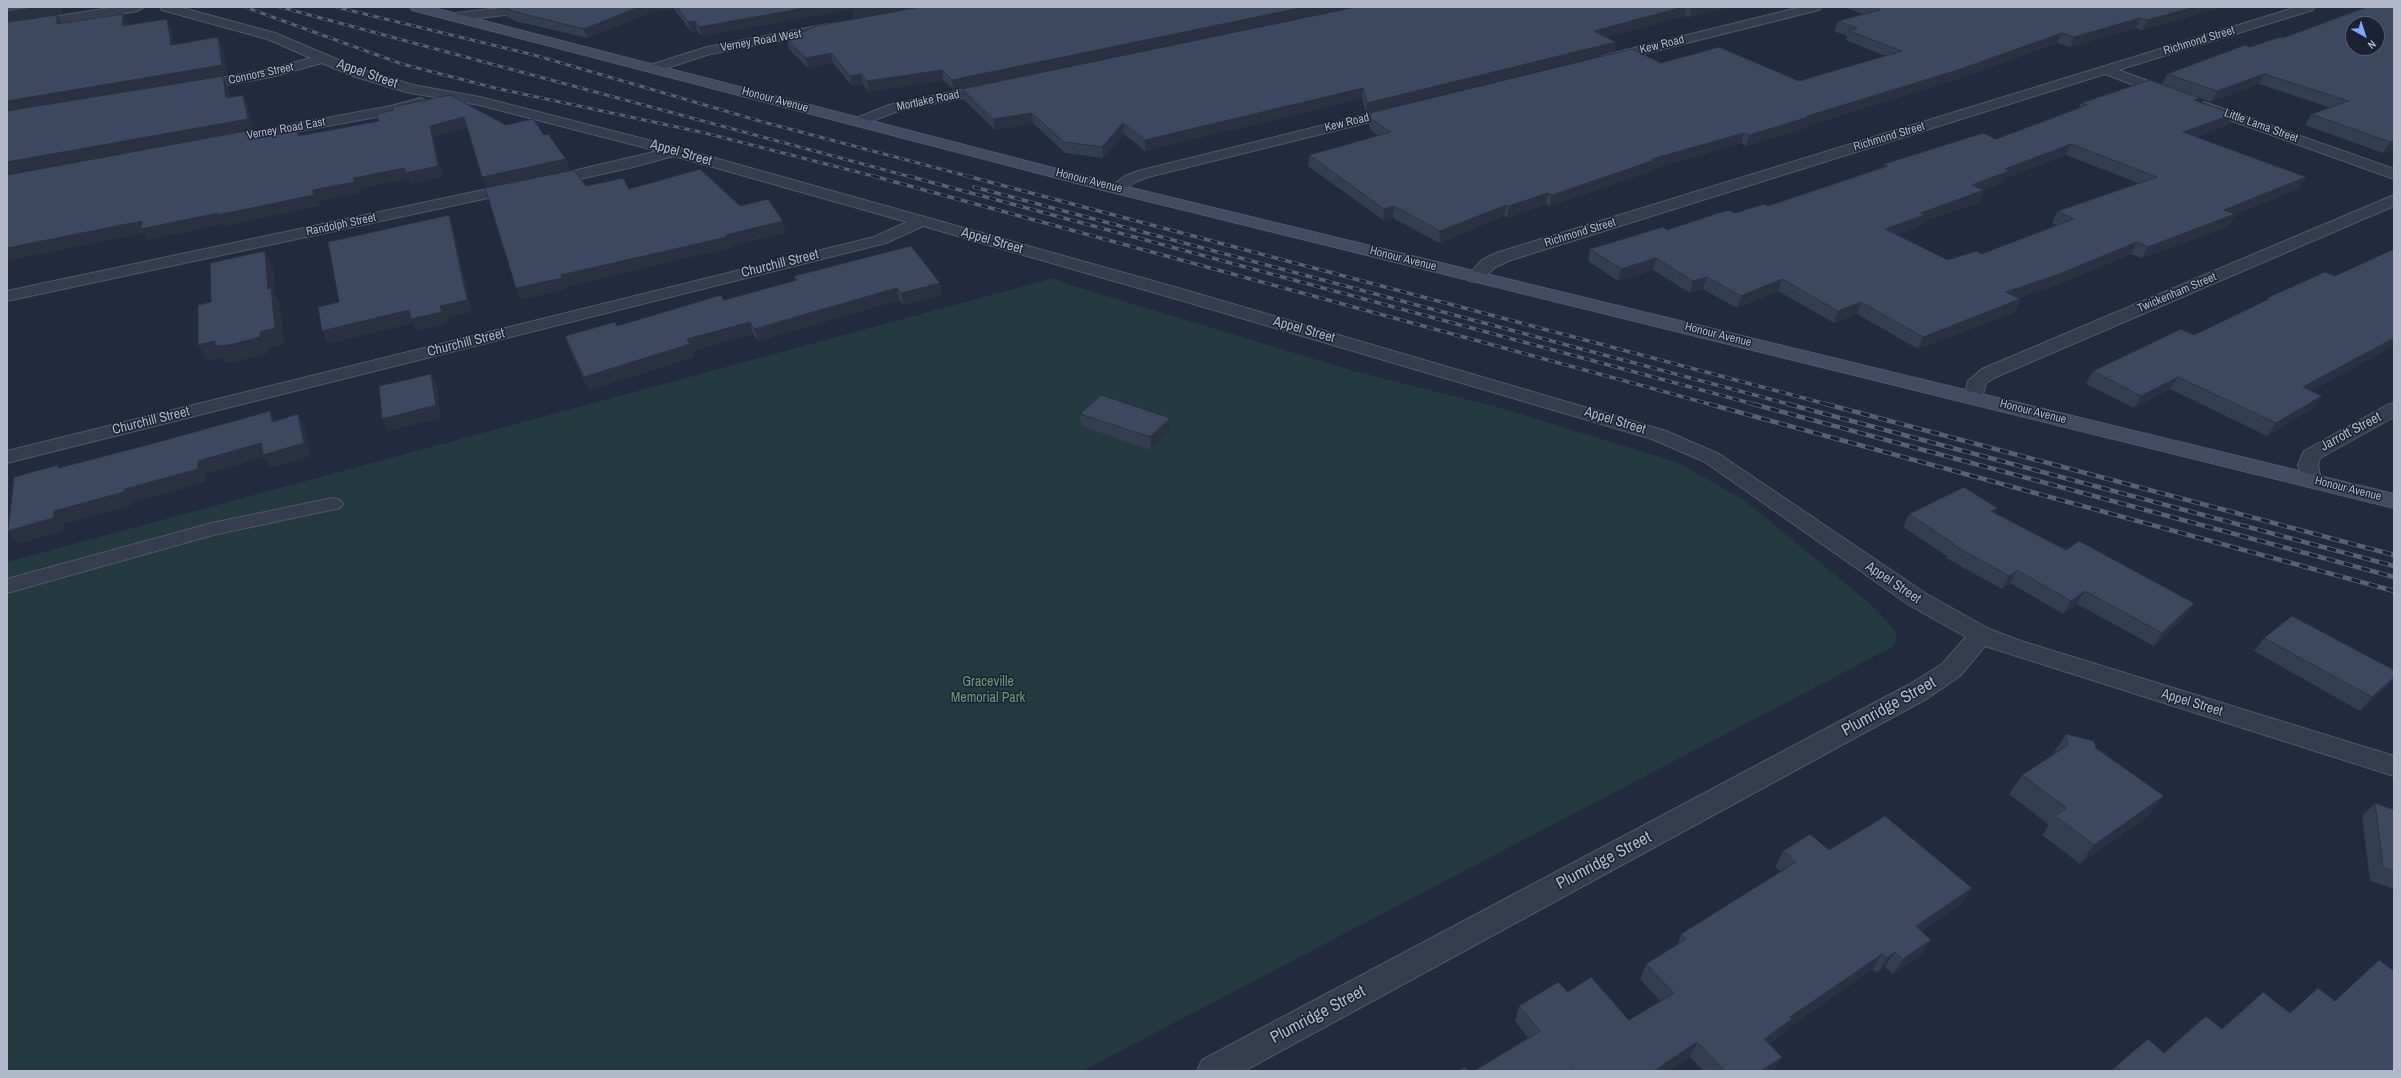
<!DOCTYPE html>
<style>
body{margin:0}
#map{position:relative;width:2401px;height:1078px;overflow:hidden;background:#212a3f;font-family:"Archivo Narrow",sans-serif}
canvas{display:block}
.frame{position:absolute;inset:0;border:8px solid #b1b8ca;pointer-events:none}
.north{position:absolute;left:2345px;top:16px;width:40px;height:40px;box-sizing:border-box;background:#1a2234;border:1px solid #565e70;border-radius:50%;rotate:141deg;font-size:11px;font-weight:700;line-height:16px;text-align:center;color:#b1b8ca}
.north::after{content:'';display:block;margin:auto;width:14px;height:18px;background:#81a4ff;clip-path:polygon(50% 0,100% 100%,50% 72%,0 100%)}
</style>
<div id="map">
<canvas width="2401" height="1078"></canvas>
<div class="frame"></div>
<div class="north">N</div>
</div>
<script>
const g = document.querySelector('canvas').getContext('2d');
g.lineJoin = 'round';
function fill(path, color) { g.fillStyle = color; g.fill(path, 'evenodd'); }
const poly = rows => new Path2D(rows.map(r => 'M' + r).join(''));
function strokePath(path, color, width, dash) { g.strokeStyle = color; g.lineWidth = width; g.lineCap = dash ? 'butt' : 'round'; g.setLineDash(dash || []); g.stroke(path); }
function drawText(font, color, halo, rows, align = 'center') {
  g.font = font + ' "Archivo Narrow",sans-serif'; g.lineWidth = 3; g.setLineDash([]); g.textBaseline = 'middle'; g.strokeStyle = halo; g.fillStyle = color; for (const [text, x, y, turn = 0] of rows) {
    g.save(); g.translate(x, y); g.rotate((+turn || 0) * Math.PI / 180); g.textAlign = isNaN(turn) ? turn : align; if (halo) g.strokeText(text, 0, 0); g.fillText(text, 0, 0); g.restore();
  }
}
fill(poly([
 [1054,278,1067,284,1354,371,1501,408,1679,463,1744,500,1862,597,1877,610,1897,634,1894,646,1082,1071,7,1071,7,562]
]), '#233a40');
const lane = poly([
 [333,498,340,500,343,504,340,508,213,535,7,593,7,579,212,523,333,498]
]);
const street = poly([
 [116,7,144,7,138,11,7,32,7,24,116,7],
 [160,7,179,7,275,33,360,69,413,85,480,97,679,148,1185,290,1666,431,1719,454,1925,593,1989,629,2021,641,2394,756,2394,776,1985,646,1960,676,1928,698,1244,1071,1197,1071,1202,1060,1910,684,1942,664,1966,637,1909,605,1705,462,1652,439,1173,298,923,226,886,243,7,463,7,451,874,237,907,222,674,156,629,168,548,186,543,184,540,181,543,178,658,151,479,105,406,92,350,75,322,63,271,77,197,90,192,89,190,86,192,83,270,69,311,58,267,39,162,10,160,7],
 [508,7,543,7,537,11,456,21,450,17,456,13,508,7],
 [1801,7,1821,7,1819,10,1607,63,1601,59,1602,56,1801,7],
 [2297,7,2315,7,2313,10,2118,70,2173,90,2175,93,2173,96,2163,96,2105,74,1508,261,1494,268,1481,281,1475,282,1469,281,1467,277,1482,260,1496,253,2297,7],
 [828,24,832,25,834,28,832,31,710,54,652,73,645,69,647,66,707,47,828,24],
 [991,84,998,88,996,91,898,111,859,126,852,122,854,119,889,105,991,84],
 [421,98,428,102,426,105,393,114,224,145,217,141,224,137,391,106,421,98],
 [2204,102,2394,169,2394,179,2199,109,2197,106,2204,102],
 [1397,107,1402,108,1404,111,1402,114,1148,177,1135,182,1121,192,1111,192,1108,189,1125,176,1138,171,1397,107],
 [516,183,521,185,524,188,521,191,7,301,7,291,516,183],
 [2394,195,2394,206,1996,377,1986,383,1981,402,1974,404,1967,402,1964,398,1968,381,1982,369,2394,195],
 [2394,403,2394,417,2320,458,2318,465,2321,480,2318,485,2311,486,2304,485,2298,465,2304,451,2387,405,2394,403]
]);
const secondary = poly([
 [410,7,430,7,1119,185,2394,494,2394,508,1111,192,412,10,410,7]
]);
strokePath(lane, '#50586a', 2);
strokePath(street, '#50586a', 2);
strokePath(secondary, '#50586a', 2);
fill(lane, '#353d4f');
fill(street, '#353d4f');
fill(secondary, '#434b62');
const railFar2 = poly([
 [245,7,402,64,495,88,705,133,877,177],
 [280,7,911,177],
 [336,7,534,55,763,122,971,177]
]);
const railFar1 = poly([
 [873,176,1713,405],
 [908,176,1757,405],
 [967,176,1830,405],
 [974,187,1792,405]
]);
const rail = poly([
 [1709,404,2394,591],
 [1753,404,2394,577],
 [1788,404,2394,566],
 [1826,404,2394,555]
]);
strokePath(railFar2, '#566076', 3);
strokePath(railFar1, '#566076', 3.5);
strokePath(rail, '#566076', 4.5);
strokePath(railFar2, '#1a2234', 2, [5.5]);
strokePath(railFar1, '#1a2234', 2.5, [7]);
strokePath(rail, '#1a2234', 3, [9]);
fill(poly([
 [503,7,916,7,854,18,853,9,702,36,697,31,691,32,674,9,652,12,587,38,515,21,506,16],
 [920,7,1351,7,954,90,943,80,868,92,863,84,852,86,833,63,808,68,789,49,787,39],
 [1356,7,1731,7,1689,17,1685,16,1606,37,1616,42,1614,52,1366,113,1362,98,1145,151,1124,134,1103,158,1065,153,1033,123,995,130,963,99,962,89],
 [1844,7,2222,7,2142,30,2136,28,2070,47,2057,43,1952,81,1806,126,1805,128,1746,146,1741,143,1653,169,1652,171,1550,206,1546,204,1507,218,1504,216,1439,243,1393,218,1383,220,1308,166,1309,155,1379,136,1370,130,1369,124,1370,113,1661,63,1799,81,1885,56,1846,40,1847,36,1834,31,1838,21,1863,14],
 [2359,7,2394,7,2394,149,2383,153,2305,125,2311,114,2331,108,2259,84,2211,102,2200,98,2198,101,2228,125,2195,137,2306,177,2300,188,2235,214,2229,226,2142,258,2131,254,2054,286,2018,298,2020,299,2015,312,1918,349,1857,314,1834,323,1778,291,1737,308,1703,289,1690,293,1653,270,1618,281,1588,261,1590,249,1735,213,1768,206,1883,167,1884,164,1996,139,2078,109,2081,103,2162,84,2167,74,2250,47,2283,38,2363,8],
 [2066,155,2138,183,2058,211,2052,223,2057,225,1981,254,1948,260,1897,235,1920,226,1922,222,1980,202,1984,190,2004,182,2006,178],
 [2394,249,2394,347,2393,346,2311,391,2322,396,2313,408,2267,436,2170,389,2134,408,2086,384,2093,371,2194,335,2265,301,2267,298,2335,276],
 [794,276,940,283,941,295,903,305,899,300,758,341,753,334,692,351,694,357,589,390,569,348,565,336,617,326,724,300,795,281],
 [1080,414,1170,430,1151,450,1081,426],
 [1997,508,1995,513,2066,550,2194,603,2185,616,2154,646,2077,604,2063,614,2010,583,2002,589,1946,558,1947,556,1903,527,1909,514],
 [2264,638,2394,670,2394,678,2387,686,2360,711,2254,651],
 [2066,734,2096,748,2149,815,2080,864,2042,835,2049,825,2009,794,2022,775,2053,755,2053,754],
 [2375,803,2394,810,2394,889,2370,881,2362,816],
 [1829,850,1972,888,1962,903,1921,931,1921,955,1893,974,1885,967,1877,973,1873,969,1786,1029,1783,1034,1769,1044,1774,1071,1703,1071,1690,1057,1669,1071,1474,1071,1528,1038,1515,1021,1519,1006,1568,992,1629,1020,1660,1001,1640,979,1646,964,1677,945,1681,934,1781,872,1775,867,1783,851],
 [2335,1001,2394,1071,2111,1071,2116,1066,2164,1053,2222,1029,2290,1013]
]), '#343e52');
fill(poly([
 [40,7,62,7,62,14,7,22,7,12],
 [639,7,673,7,674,9,652,12,587,38,584,29],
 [810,7,916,7,854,18,853,9,702,36,699,27],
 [1305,7,1351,7,954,90,952,80],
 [1683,7,1687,7,1685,16,1592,41,1594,31],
 [1694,7,1731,7,1689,17,1691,8],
 [2194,7,2222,7,2142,30,2147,20],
 [123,14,128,24,127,36,122,26],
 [57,15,63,25,57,24],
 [2140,18,2136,28,2070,47,2074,37],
 [167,19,171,28,176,55,171,45],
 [695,21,697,31,691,32,688,22],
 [2062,33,2057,43,1952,81,1806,126,1805,128,1746,146,1749,135],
 [218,37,223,47,227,75,7,112,7,101],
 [1616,42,1614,52,1366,113,1367,103],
 [831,53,833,63,808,68,806,58],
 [942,70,943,80,868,92,867,81],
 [861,74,863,84,852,86,850,76],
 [2264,74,2259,84,2211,102,2217,91],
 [223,76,228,86,232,108,226,98],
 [1363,88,1362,98,1145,151,1145,140],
 [243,95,248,105,253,130,7,174,7,162],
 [2200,98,2195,108,2194,100],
 [1032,113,1033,123,995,130,993,119],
 [2234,114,2228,125,2177,143,2183,132],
 [464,117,468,128,434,137,443,177,411,184,408,179,359,189,359,193,319,201,320,206,224,226,223,224,148,240,144,233,7,261,7,248,142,221,313,190,354,178,430,126],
 [1123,123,1124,134,1103,158,1102,147],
 [251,130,256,141,252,139],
 [1744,133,1741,143,1653,169,1652,171,1550,206,1552,195,1652,159],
 [2394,140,2394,149,2383,153,2390,142],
 [2071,144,2066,155,2006,178,2004,182,1968,196,1972,185,2005,169],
 [566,159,570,170,486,188,482,177],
 [2306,177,2300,188,2229,216,2235,214,2229,226,2142,258,2148,247,2224,210],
 [1984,190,1980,202,1922,222,1920,226,1880,241,1885,229,1921,213],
 [1548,193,1546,204,1507,218,1509,206],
 [1506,205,1504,216,1439,243,1440,231],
 [1394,206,1393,218,1383,220,1384,209],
 [449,215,453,226,472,312,446,318,447,324,416,331,413,323,328,344,322,331,409,310,440,306],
 [783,221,786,233,730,246,730,248,565,287,561,275,726,235],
 [2137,242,2131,254,2054,286,2001,304,2006,292],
 [265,251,273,267,275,295,280,304,284,345,268,348,269,353,238,361,224,363,222,358,208,361,198,345,260,332,268,289],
 [1656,258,1653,270,1618,281,1621,269],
 [1707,277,1703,289,1690,293,1693,281],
 [562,278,566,289,520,300,516,288],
 [1782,279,1778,291,1737,308,1741,296],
 [940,283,941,295,903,305,901,293],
 [897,288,899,300,758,341,754,329],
 [2020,299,2015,312,1918,349,1923,337],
 [1861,302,1857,314,1834,323,1838,311],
 [750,322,753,334,692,351,694,357,589,390,584,377,687,339],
 [2394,338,2394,344,2393,346,2295,400,2303,387],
 [431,374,437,386,441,418,388,431,382,419],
 [2178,377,2170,389,2134,408,2141,396],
 [2322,396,2313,408,2267,436,2276,423],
 [270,411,277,424,272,422],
 [298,414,305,427,311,456,271,468,264,457,206,474,206,482,133,502,133,505,64,524,63,531,18,544,8,531,54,511,125,489,198,461],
 [1170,418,1170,430,1151,450,1150,437],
 [1997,508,1991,521,1991,511],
 [2017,570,2010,583,2002,589,2009,576],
 [2085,591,2077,604,2063,614,2071,601],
 [2194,603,2185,616,2154,646,2162,633],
 [2394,677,2394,678,2387,686,2360,711,2372,697],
 [2164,796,2149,815,2080,864,2094,845],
 [1972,888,1962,903,1906,942,1916,926],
 [1931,940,1921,955,1893,974,1903,959],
 [1895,952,1885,967,1877,973,1887,958],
 [1882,954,1873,969,1786,1029,1783,1034,1756,1054,1764,1039,1790,1017],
 [1697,1042,1690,1057,1669,1071,1654,1071],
 [1782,1057,1774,1071,1761,1071]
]), '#2a3242');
const building = poly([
 [7,7,40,7,7,12,7,7],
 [504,7,639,7,584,29,512,11,504,7],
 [677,7,810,7,699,27,695,21,688,22,677,7],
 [856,7,862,7,852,9,856,7],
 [920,7,1305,7,952,80,942,70,867,81,861,74,850,76,831,53,806,58,787,39,816,26,920,7],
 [1356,7,1683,7,1594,31,1616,42,1367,103,1363,88,1145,140,1123,123,1102,147,1064,142,1032,113,993,119,962,89,1356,7],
 [1873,7,2194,7,2147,20,2140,18,2074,37,2062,33,1955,71,1807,116,1809,117,1749,135,1744,133,1652,159,1655,160,1552,195,1548,193,1509,206,1506,205,1440,231,1394,206,1384,209,1309,155,1391,132,1371,119,1370,113,1632,49,1661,63,1719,47,1799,81,1902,51,1849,31,1857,28,1838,21,1880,10,1873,7],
 [2367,7,2394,7,2394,140,2390,142,2311,114,2349,101,2264,74,2217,91,2167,74,2245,45,2250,47,2280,37,2283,38,2367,7],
 [2353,24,2377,24,2377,48,2353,48,2353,24],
 [123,14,122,26,167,19,171,45,218,37,222,65,7,101,7,22,57,15,57,24,123,14],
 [223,76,226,98,243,95,248,119,7,162,7,111,223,76],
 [2150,80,2200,98,2194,100,2234,114,2183,132,2306,177,2224,210,2235,214,2148,247,2137,242,2059,274,2006,292,2020,299,1923,337,1861,302,1838,311,1782,279,1741,296,1707,277,1693,281,1656,258,1621,269,1590,249,1663,227,1667,230,1728,210,1735,213,1764,204,1768,206,1888,166,1884,164,1983,133,1996,139,2087,105,2081,103,2150,80],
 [2071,144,2157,177,2058,211,2074,219,1981,254,1976,251,1948,260,1885,229,1925,215,1921,213,1984,190,1972,185,2009,171,2005,169,2071,144],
 [450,95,506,125,533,119,544,135,548,134,566,159,482,177,464,117,430,126,438,166,406,173,404,168,354,178,354,182,313,190,314,195,218,215,218,213,141,229,142,221,7,248,7,175,251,130,252,139,297,131,298,136,379,121,376,114,394,110,392,107,450,95],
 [700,169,740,206,768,199,783,221,726,235,727,237,561,275,562,278,516,288,485,188,574,170,586,186,623,178,629,189,700,169],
 [449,215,467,300,440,306,442,312,411,319,409,310,322,331,318,307,339,302,328,242,449,215],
 [911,246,940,283,901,293,897,288,754,329,750,322,687,339,690,344,584,377,565,336,615,322,617,326,721,295,724,300,797,280,794,276,911,246],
 [2394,249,2394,338,2303,387,2322,396,2276,423,2178,377,2141,396,2093,371,2181,329,2194,335,2269,299,2267,298,2325,272,2335,276,2394,249],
 [265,251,268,289,271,288,275,328,260,332,260,337,229,345,215,346,215,341,198,345,198,305,211,302,210,263,265,251],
 [431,374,436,405,382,419,379,386,431,374],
 [1101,395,1170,418,1150,437,1080,414,1101,395],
 [270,411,272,422,298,414,304,443,263,455,261,443,198,461,198,469,125,489,124,492,54,511,53,518,8,531,14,477,58,465,58,468,140,447,270,411],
 [1964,487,1997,508,1991,511,2066,550,2079,541,2194,603,2162,633,2085,591,2071,601,2017,570,2009,576,1953,545,1954,544,1909,514,1964,487],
 [2292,616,2394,670,2394,677,2372,697,2264,638,2292,616],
 [2066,734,2094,741,2096,748,2164,796,2094,845,2055,816,2066,808,2022,775,2068,745,2066,734],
 [2375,803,2394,810,2394,871,2383,868,2375,803],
 [1885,816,1972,888,1916,926,1931,940,1903,959,1895,952,1887,958,1882,954,1790,1017,1792,1019,1764,1039,1782,1057,1761,1071,1725,1071,1697,1042,1654,1071,1574,1071,1573,1069,1570,1071,1474,1071,1540,1031,1519,1006,1558,982,1568,992,1591,977,1629,1020,1674,993,1646,964,1686,939,1681,934,1796,862,1783,851,1810,834,1829,850,1885,816],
 [2379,960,2394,971,2394,1071,2121,1071,2116,1066,2148,1039,2164,1053,2206,1016,2222,1029,2263,992,2290,1013,2318,988,2335,1001,2379,960],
 [1465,1067,1468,1071,1458,1071,1465,1067]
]);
fill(building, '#3c485f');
strokePath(building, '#2a3242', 1);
drawText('12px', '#b1b8ca', '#1a2234', [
 ["Verney Road West",761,41,-10],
 ["Richmond Street",2199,41,-17],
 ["Kew Road",1662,45,-14],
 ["Connors Street",261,74,-12],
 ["Honour Avenue",775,100,15],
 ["Mortlake Road",928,101,-12],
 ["Kew Road",1347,123,-14],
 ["Little Lama Street",2261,126,20],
 ["Verney Road East",286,129,-10],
 ["Richmond Street",1889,137,-17],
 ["Honour Avenue",1089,181,14],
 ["Randolph Street",341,225,-12],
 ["Richmond Street",1580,233,-17],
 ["Honour Avenue",1403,259,14],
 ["Twickenham Street",2177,293,-23],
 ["Honour Avenue",1718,335,14],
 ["Honour Avenue",2033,412,14],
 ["Honour Avenue",2348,489,14]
]);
drawText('14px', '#b1b8ca', '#1a2234', [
 ["Appel Street",367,74,19],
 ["Appel Street",681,153,16],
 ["Appel Street",992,241,16],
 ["Churchill Street",780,264,-14],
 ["Appel Street",1304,330,16],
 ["Churchill Street",466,343,-14],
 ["Churchill Street",151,421,-14],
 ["Appel Street",1615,421,17],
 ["Jarrott Street",2351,432,-28],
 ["Appel Street",1893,583,34],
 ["Appel Street",2192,703,17]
]);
drawText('14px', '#659e78', '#1a2234', [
 ["Graceville",988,682],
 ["Memorial Park",988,698]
]);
drawText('17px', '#b1b8ca', '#1a2234', [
 ["Plumridge Street",1889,707,-29],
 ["Plumridge Street",1604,861,-28],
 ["Plumridge Street",1318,1015,-28]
]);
</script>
